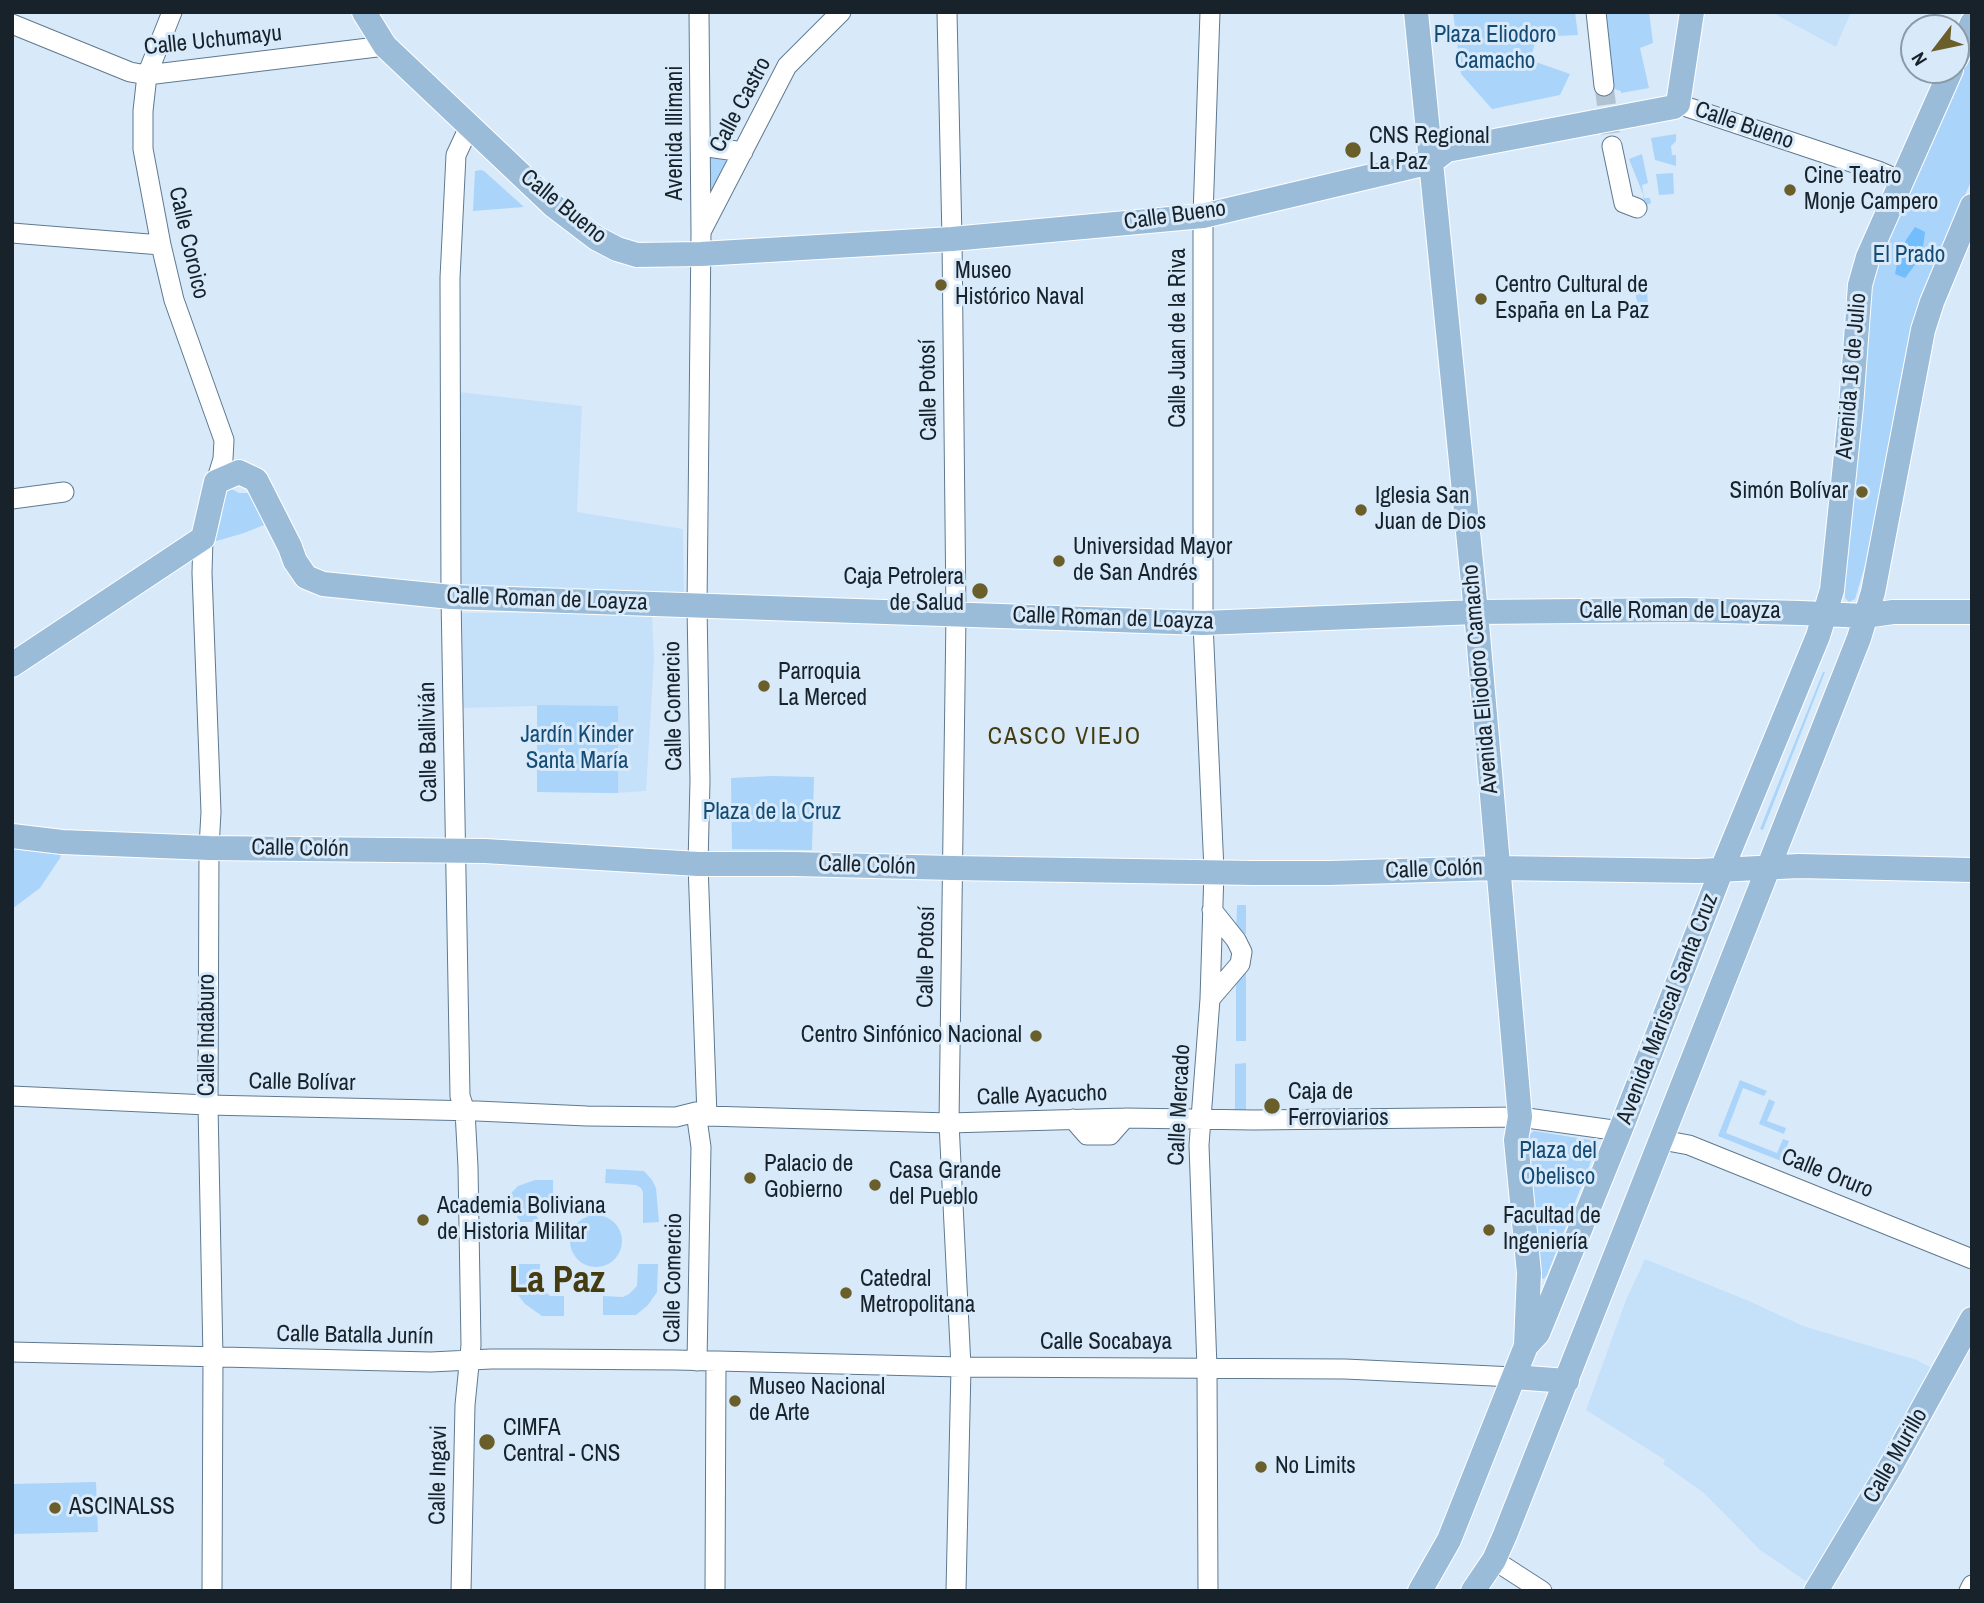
<!DOCTYPE html>
<meta charset="utf-8">
<style>
body{margin:0}
#map{position:relative;width:1984px;height:1603px;overflow:hidden;background:#d8eafa;font-family:"Archivo Narrow",sans-serif}
canvas{display:block}
.frame{position:absolute;inset:0;border:14px solid #17222b;pointer-events:none}
.north{position:absolute;left:1900px;top:14px;width:70px;height:70px;box-sizing:border-box;background:#d8eafa;border:2px solid #8b9aa7;border-radius:50%;rotate:238deg;font-size:19px;font-weight:700;line-height:28px;text-align:center;color:#17222b}
.north::after{content:'';display:block;margin:auto;width:24px;height:32px;background:#6a5e2b;clip-path:polygon(50% 0,100% 100%,50% 72%,0 100%)}
</style>
<div id="map">
<canvas width="1984" height="1603"></canvas>
<div class="frame"></div>
<div class="north">N</div>
</div>
<script>
const g = document.querySelector('canvas').getContext('2d');
g.lineJoin = 'round';
function fill(path, color) { g.fillStyle = color; g.fill(path, 'evenodd'); }
const poly = rows => new Path2D(rows.map(r => 'M' + r).join(''));
function strokePath(path, color, width, dash) { g.strokeStyle = color; g.lineWidth = width; g.lineCap = dash ? 'butt' : 'round'; g.setLineDash(dash || []); g.stroke(path); }
function drawText(font, color, halo, rows, align = 'center') {
  g.font = font + ' "Archivo Narrow",sans-serif'; g.lineWidth = 6; g.setLineDash([]); g.textBaseline = 'middle'; g.strokeStyle = halo; g.fillStyle = color; for (const [text, x, y, turn = 0] of rows) {
    g.save(); g.translate(x, y); g.rotate((+turn || 0) * Math.PI / 180); g.textAlign = isNaN(turn) ? turn : align; if (halo) g.strokeText(text, 0, 0); g.fillText(text, 0, 0); g.restore();
  }
}
fill(poly([
 [1771,12,1851,12,1836,47],
 [459,392,582,406,577,512,683,529,684,592,460,590],
 [652,612,654,660,646,791,617,793,537,792,537,706,463,708,462,613],
 [1645,1259,1749,1301,1803,1326,1917,1360,1935,1370,1807,1582,1760,1550,1704,1493,1663,1464,1665,1460,1586,1410,1626,1300]
]), '#c5e1fa');
fill(poly([
 [1453,12,1575,12,1578,35,1537,37,1530,60,1570,74,1560,95,1492,109,1461,74],
 [1605,12,1649,12,1653,43,1640,48,1649,88,1621,93,1621,91,1614,89],
 [1972,51,1972,179,1919,302,1902,371,1869,552,1855,599,1849,602,1845,598,1846,554,1872,281,1879,261],
 [1676,134,1676,141,1671,146,1672,155,1676,155,1676,166,1655,160,1651,138],
 [1642,154,1648,183,1642,185,1644,198,1650,198,1651,203,1644,206,1643,194,1629,159],
 [710,157,722,157,727,163,711,191,709,190,708,160],
 [481,170,484,171,524,207,473,211,475,171],
 [1673,173,1674,194,1659,195,1656,174],
 [1640,281,1647,281,1648,313,1643,315,1636,298,1635,282],
 [226,486,239,493,253,493,269,523,244,533,213,542,220,524],
 [1823,672,1825,672,1763,830,1760,829],
 [537,705,618,706,618,793,537,792],
 [771,776,814,777,812,850,732,849,731,778],
 [12,842,63,846,60,858,40,888,12,909],
 [1237,905,1246,905,1246,934,1236,934],
 [1236,965,1246,965,1246,1041,1236,1041],
 [1246,1063,1246,1110,1235,1110,1235,1064],
 [1740,1080,1767,1091,1764,1096,1743,1088,1726,1133,1777,1153,1783,1139,1789,1141,1781,1161,1718,1136],
 [1769,1099,1775,1102,1767,1121,1786,1128,1784,1134,1759,1124],
 [1534,1131,1591,1140,1596,1148,1547,1275,1544,1279,1541,1278,1527,1136],
 [606,1169,644,1171,652,1180,656,1188,659,1222,643,1223,643,1192,641,1188,636,1185,605,1183],
 [535,1180,553,1180,553,1199,539,1199,529,1207,541,1222,520,1222,508,1200,512,1192,518,1186],
 '570 1241a26 26 0 1 1 52 0a26 26 0 1 1-52 0Z',
 [519,1264,540,1264,539,1283,542,1289,550,1296,564,1296,564,1316,542,1316,525,1304,518,1295],
 [638,1264,658,1264,657,1292,648,1305,636,1315,603,1315,603,1296,623,1297,629,1294,637,1286],
 [96,1482,98,1532,12,1534,12,1484]
]), '#aad4fa');
fill(poly([
 [1915,227,1925,232,1923,247,1914,266,1905,278,1895,274,1898,258,1906,240]
]), '#72bdfc');
strokePath(poly([
 [1604,86,1612,146]
]), '#b1c2d1', 19, [19, 10]);
const minor = poly([
 [172,12,147,75,143,111,143,149,161,245,174,300,224,440,223,459,216,482],
 [699,12,701,233,697,606,700,781,698,864,707,1116],
 [947,12,952,239,956,614,949,1123,961,1367,956,1591],
 [1596,12,1604,86],
 [12,24,130,72,147,75,385,46],
 [1678,104,1878,171,1901,181],
 [701,146,743,152],
 [1612,146,1624,203,1637,208],
 [702,230,787,66,841,12],
 [12,233,161,245],
 [12,499,64,492],
 [203,538,202,573,211,812,209,848,208,1105,213,1358,212,1591],
 [1210,999,1240,964,1242,952,1236,940,1212,910],
 [12,1096,208,1105,477,1111,587,1116,676,1117,696,1112,707,1116,949,1123,1125,1118,1254,1120,1520,1117,1620,1131],
 [696,1112,701,1147,697,1361],
 [1073,1119,1087,1135,1110,1135,1125,1118],
 [1662,1140,1689,1145,1972,1259],
 [12,1352,431,1362,491,1359,538,1359,676,1360,961,1367,1345,1369,1514,1377],
 [1494,1560,1542,1591],
 [461,1591,465,1405,471,1345,468,1167,465,1111,460,1096,451,597,450,278,456,155,470,125],
 [715,1591,716,1362],
 [1208,1591,1207,1368,1199,1145,1210,999,1214,871,1203,623,1203,216,1210,12],
 [1969,1591,1972,1585]
]);
const major = poly([
 [364,12,385,46,554,206,596,238,617,249,637,255,701,254,952,239,1203,216,1431,162,1447,150,1595,122],
 [1416,12,1476,612,1520,1117,1516,1140,1529,1273,1526,1345],
 [1956,58,1972,23],
 [1632,115,1674,107,1678,104,1692,12],
 [12,665,203,538,216,482,239,472,256,480,290,547,295,561,306,577,323,584,451,597,1203,623,1476,612,1685,610,1801,613,1865,616,1893,612,1972,612],
 [12,836,62,842,209,848,485,851,698,864,795,864,952,868,1254,873,1330,873,1497,868,1698,871,1799,866,1972,870],
 [1514,1377,1567,1381],
 [1420,1591,1449,1540,1526,1346,1538,1333,1620,1131,1722,869,1818,636,1832,590,1851,406,1860,285,1868,257,1951,70],
 [1473,1591,1494,1560,1505,1535,1859,638,1873,592,1923,330,1932,302,1972,206],
 [1816,1591,1891,1466,1972,1319]
]);
strokePath(minor, '#5f7990', 21);
strokePath(major, '#fff', 26);
strokePath(minor, '#fff', 19);
strokePath(major, '#9bbcd8', 24);
const majorBridge = poly([
 [1595,122,1632,115]
]);
strokePath(majorBridge, '#fff', 26, []);
strokePath(majorBridge, '#9bbcd8', 24);
for (const [x, y, r, color] of [
 [1353,150,9,"#6a5e2b"],
 [1790,190,7,"#6a5e2b"],
 [941,285,7,"#6a5e2b"],
 [1481,299,7,"#6a5e2b"],
 [1862,492,7,"#6a5e2b"],
 [1361,510,7,"#6a5e2b"],
 [1059,561,7,"#6a5e2b"],
 [980,591,9,"#6a5e2b"],
 [764,686,7,"#6a5e2b"],
 [1036,1036,7,"#6a5e2b"],
 [1272,1106,9,"#6a5e2b"],
 [750,1178,7,"#6a5e2b"],
 [875,1185,7,"#6a5e2b"],
 [423,1220,7,"#6a5e2b"],
 [1489,1230,7,"#6a5e2b"],
 [846,1293,7,"#6a5e2b"],
 [735,1401,7,"#6a5e2b"],
 [487,1442,9,"#6a5e2b"],
 [1261,1467,7,"#6a5e2b"],
 [55,1508,7,"#6a5e2b"]
]) { const dot = new Path2D(); dot.arc(x, y, r, 0, 2 * Math.PI); g.fillStyle = color; g.fill(dot); strokePath(dot, '#d8eafa', 2.5); }
drawText('23px', '#154c75', '#d8eafa', [
 ["Plaza Eliodoro",1495,36],
 ["Camacho",1495,62],
 ["El Prado",1909,256],
 ["Jardín Kinder",577,736],
 ["Santa María",577,762],
 ["Plaza de la Cruz",772,813],
 ["Plaza del",1558,1152],
 ["Obelisco",1558,1178]
]);
drawText('23px', '#17222b', '#d8eafa', [
 ["Calle Uchumayu",213,41,-6],
 ["Calle Castro",741,105,-62],
 ["Calle Bueno",1744,126,19],
 ["Avenida Illimani",676,133,-90],
 ["Calle Bueno",563,207,39],
 ["Calle Bueno",1175,216,-8],
 ["Calle Coroico",188,243,77],
 ["Calle Juan de la Riva",1179,338,-90],
 ["Avenida 16 de Julio",1852,376,-85],
 ["Calle Potosí",929,390,-91],
 ["Calle Roman de Loayza",547,600,2],
 ["Calle Roman de Loayza",1680,612],
 ["Calle Roman de Loayza",1113,619,2],
 ["Avenida Eliodoro Camacho",1481,679,-95],
 ["Calle Comercio",674,706,-91],
 ["Calle Ballivián",429,742,-91],
 ["Calle Colón",300,849,1],
 ["Calle Colón",867,866,2],
 ["Calle Colón",1434,870,-2],
 ["Calle Potosí",927,957,-89],
 ["Avenida Mariscal Santa Cruz",1668,1009,-69],
 ["Calle Indaburo",208,1035,-90],
 ["Calle Bolívar",302,1083,1],
 ["Calle Ayacucho",1042,1096,-2],
 ["Calle Mercado",1180,1105,-87],
 ["Calle Oruro",1827,1174,22],
 ["Calle Comercio",674,1278,-89],
 ["Calle Batalla Junín",355,1336,1],
 ["Calle Socabaya",1106,1343],
 ["Calle Murillo",1896,1456,-60],
 ["Calle Ingavi",439,1475,-89]
]);
drawText('23px', '#17222b', '#d8eafa', [
 ["CNS Regional",1369,137],
 ["La Paz",1369,163],
 ["Cine Teatro",1804,177],
 ["Monje Campero",1804,203],
 ["Museo",955,272],
 ["Histórico Naval",955,298],
 ["Centro Cultural de",1495,286],
 ["España en La Paz",1495,312],
 ["Simón Bolívar",1848,492,"right"],
 ["Iglesia San",1375,497],
 ["Juan de Dios",1375,523],
 ["Universidad Mayor",1073,548],
 ["de San Andrés",1073,574],
 ["Caja Petrolera",964,578,"right"],
 ["de Salud",964,604,"right"],
 ["Parroquia",778,673],
 ["La Merced",778,699],
 ["Centro Sinfónico Nacional",1022,1036,"right"],
 ["Caja de",1288,1093],
 ["Ferroviarios",1288,1119],
 ["Palacio de",764,1165],
 ["Gobierno",764,1191],
 ["Casa Grande",889,1172],
 ["del Pueblo",889,1198],
 ["Academia Boliviana",437,1207],
 ["de Historia Militar",437,1233],
 ["Facultad de",1503,1217],
 ["Ingeniería",1503,1243],
 ["Catedral",860,1280],
 ["Metropolitana",860,1306],
 ["Museo Nacional",749,1388],
 ["de Arte",749,1414],
 ["CIMFA",503,1429],
 ["Central - CNS",503,1455],
 ["No Limits",1275,1467],
 ["ASCINALSS",69,1508]
], 'left');
g.letterSpacing = '2px';
drawText('24px', '#463c12', '#d8eafa', [
 ["CASCO VIEJO",1065,738]
]);
g.letterSpacing = '0px';
drawText('bold 37px', '#463c12', '#d8eafa', [
 ["La Paz",557,1282]
]);
</script>
